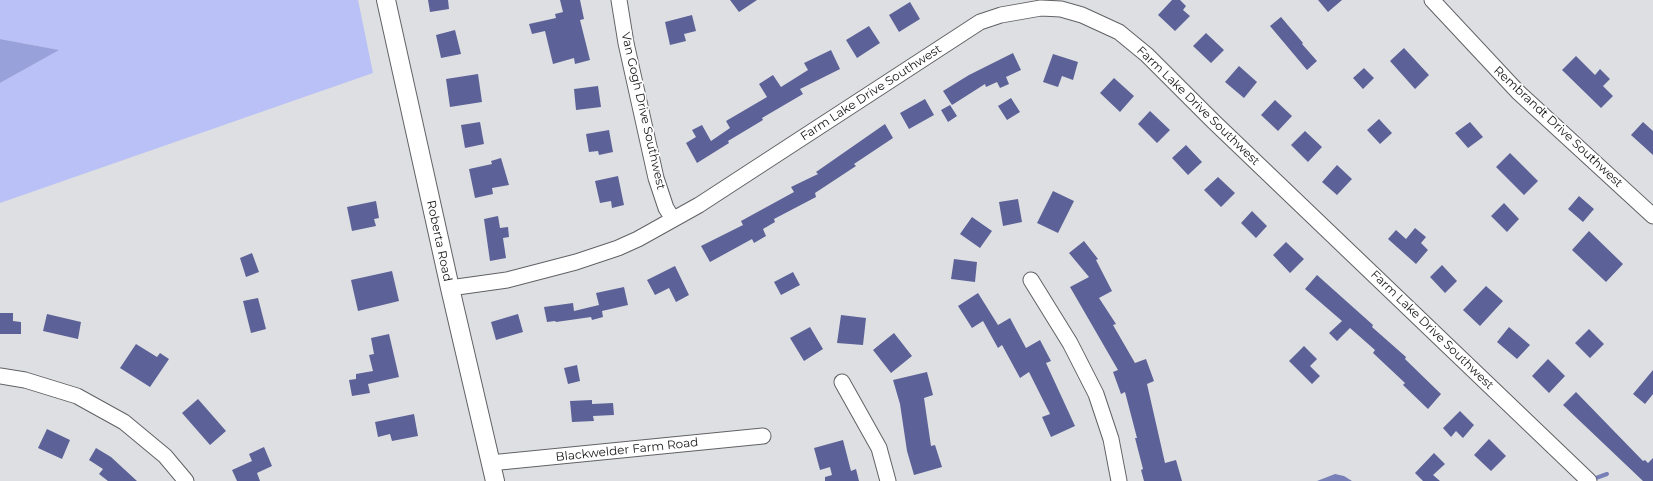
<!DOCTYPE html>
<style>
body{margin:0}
canvas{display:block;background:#dedfe2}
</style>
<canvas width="1653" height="481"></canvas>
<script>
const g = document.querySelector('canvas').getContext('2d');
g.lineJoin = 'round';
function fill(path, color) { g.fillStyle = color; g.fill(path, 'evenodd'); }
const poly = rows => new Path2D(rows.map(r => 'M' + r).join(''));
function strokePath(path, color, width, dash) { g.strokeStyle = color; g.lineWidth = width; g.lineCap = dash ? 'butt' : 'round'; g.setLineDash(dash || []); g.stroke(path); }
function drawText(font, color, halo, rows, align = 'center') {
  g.font = font + ' Montserrat,sans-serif'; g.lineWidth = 3.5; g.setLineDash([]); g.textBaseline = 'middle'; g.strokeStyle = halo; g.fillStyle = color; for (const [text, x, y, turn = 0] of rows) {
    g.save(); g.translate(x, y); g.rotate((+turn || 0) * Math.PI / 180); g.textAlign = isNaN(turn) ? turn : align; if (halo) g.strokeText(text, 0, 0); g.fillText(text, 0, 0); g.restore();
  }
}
fill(poly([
 [0,0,358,0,373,73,0,203,0,83,58,50,0,39]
]), '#b9c1f6');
fill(poly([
 [0,39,59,50,0,83]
]), '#99a1db');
fill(poly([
 [1335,474,1344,476,1352,481,1317,481]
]), '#7880b7');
strokePath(poly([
 [1596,478,1607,474]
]), '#7880b7', 4);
fill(poly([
 [428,0,448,0,449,9,430,12],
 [560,0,580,0,584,19,580,20,590,60,575,64,574,58,553,64,545,31,532,34,529,24,556,18,555,14,563,12],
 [730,0,757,0,739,12],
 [1172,0,1180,0,1186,6,1183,10,1190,16,1175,31,1158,15],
 [1318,0,1342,0,1328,12],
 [910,2,920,19,899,32,889,15],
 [692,15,696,31,684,34,686,41,670,45,665,22],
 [1281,17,1303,43,1302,44,1317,61,1307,70,1270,26],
 [869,26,880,43,857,58,846,40],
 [455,30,461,54,441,58,436,35],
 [1206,33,1224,50,1211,63,1193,46],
 [1404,48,1429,75,1415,89,1390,61],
 [831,50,840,69,800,89,803,94,762,118,763,120,728,141,729,143,697,163,686,143,696,137,692,130,702,125,711,141,730,128,726,121,767,97,759,84,773,75,781,87,808,70,804,63],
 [1013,53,1021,70,1006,77,1009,84,1000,88,997,82,986,87,985,84,952,105,943,91,969,75],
 [1053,54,1078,62,1073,80,1062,76,1058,87,1043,82],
 [1576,56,1595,75,1600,69,1610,79,1603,86,1613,96,1601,108,1562,70],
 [1239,66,1257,82,1244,98,1225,82],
 [1364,68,1374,78,1363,89,1353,78],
 [478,74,482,102,450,107,446,79],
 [1114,78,1134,96,1120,112,1100,93],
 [598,86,601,107,576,110,574,89],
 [1011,98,1020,112,1007,120,998,106],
 [925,99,934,115,909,129,900,113],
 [1275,100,1292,116,1278,131,1261,115],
 [950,105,957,116,948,122,941,110],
 [1150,111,1170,130,1157,143,1138,124],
 [1379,119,1392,133,1380,144,1367,130],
 [480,122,484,144,465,148,461,125],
 [1470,122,1483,137,1468,148,1455,133],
 [1643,122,1653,131,1653,155,1631,135],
 [885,124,893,138,854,164,856,166,815,193,816,197,774,219,775,222,763,229,766,236,754,243,752,239,710,262,701,246,743,225,741,221,794,192,791,187,818,174,816,172],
 [609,130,613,152,599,155,598,151,589,152,586,134],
 [1305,131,1322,147,1308,162,1291,145],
 [1186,145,1202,162,1188,175,1172,158],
 [1510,153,1538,181,1524,195,1496,167],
 [501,158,509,185,492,188,493,194,475,198,469,169,492,164,491,161],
 [1337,165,1352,179,1337,195,1322,182],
 [618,176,624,205,612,208,611,201,600,203,595,181],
 [1218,177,1235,193,1221,207,1204,190],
 [1053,191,1074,201,1058,233,1037,223],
 [1579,196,1594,209,1583,222,1568,209],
 [1018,199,1022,222,1003,226,999,202],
 [376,201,379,218,374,219,376,226,352,231,347,207],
 [1504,203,1519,219,1507,232,1491,216],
 [1252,211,1267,226,1256,238,1241,223],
 [498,216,500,228,508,227,509,237,503,238,506,258,490,261,484,219],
 [972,217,992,231,980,248,960,234],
 [1415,228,1426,237,1421,243,1428,250,1416,264,1388,239,1396,230,1406,239],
 [1589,231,1623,264,1606,282,1572,250],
 [1084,241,1098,259,1096,260,1112,291,1099,298,1116,324,1113,325,1135,363,1146,359,1154,381,1147,384,1165,463,1176,460,1182,481,1144,481,1141,470,1143,469,1135,438,1137,438,1125,392,1121,394,1113,372,1118,370,1070,287,1089,277,1069,253],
 [1286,242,1304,259,1290,273,1273,255],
 [252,253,259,272,246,277,240,258],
 [954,259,977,262,975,282,951,279],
 [1442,265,1457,281,1445,293,1430,277],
 [675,266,689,295,676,302,669,288,655,295,647,280],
 [392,271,399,301,358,311,351,280],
 [793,272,800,285,781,295,774,282],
 [1317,275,1373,325,1372,327,1406,357,1405,359,1441,394,1428,409,1403,385,1405,383,1373,353,1375,350,1350,328,1337,341,1329,333,1342,321,1305,289],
 [1486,286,1503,301,1480,326,1463,310],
 [624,287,628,305,602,311,603,317,592,320,591,317,556,322,555,321,547,322,544,307,573,303,574,311,599,305,596,293],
 [978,293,998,325,1010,318,1026,348,1040,340,1051,361,1046,363,1075,426,1051,437,1042,417,1050,414,1029,372,1020,378,1002,345,998,348,983,321,972,328,958,306],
 [258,298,266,329,251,333,243,301],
 [0,313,13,313,13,321,21,322,21,334,0,334],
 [47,314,81,322,78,339,43,331],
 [518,314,523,332,496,340,491,322],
 [841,315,866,318,863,345,837,343],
 [810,327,823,349,804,361,790,338],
 [1509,327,1530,345,1517,359,1497,342],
 [1589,329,1604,344,1590,358,1575,343],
 [894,333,912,356,891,373,873,350],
 [389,334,399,377,368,384,370,393,352,396,349,380,356,379,356,374,373,371,369,355,374,354,371,338],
 [136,344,157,357,160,353,169,359,150,387,120,368],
 [1304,346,1317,359,1310,366,1320,376,1312,384,1289,361],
 [1548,359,1565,376,1549,393,1532,376],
 [577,365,580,381,568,384,564,368],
 [1653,370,1653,394,1645,404,1633,394],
 [927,372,933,395,924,398,931,446,935,445,942,467,914,475,907,451,900,404,893,380],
 [1576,392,1643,461,1645,460,1648,463,1653,458,1653,481,1643,481,1563,405],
 [198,399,226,431,210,445,182,413],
 [592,400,592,404,613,403,614,415,593,416,594,421,572,422,570,401],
 [1460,411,1474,425,1463,438,1456,431,1451,437,1443,428],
 [414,414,418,436,392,441,390,434,378,437,375,422],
 [47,429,70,440,62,459,38,448],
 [1489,439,1506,456,1491,471,1474,455],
 [843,440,851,471,856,469,859,481,825,481,825,477,832,475,830,467,820,470,814,448],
 [264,447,272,466,257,473,260,481,237,481,232,470,252,461,249,454],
 [96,448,111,457,137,481,108,481,99,474,103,469,89,460],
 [1434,453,1445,464,1433,475,1440,481,1423,481,1415,473]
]), '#5c6297');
const minor = poly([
 [619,0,626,43,656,178,666,208,673,219],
 [1432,0,1518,92,1653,216],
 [1031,280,1070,343,1096,394,1111,439,1119,481],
 [450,288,507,280,576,262,618,248,638,239,699,205,980,22,1001,15,1041,8,1061,9,1082,15,1119,32,1147,55,1213,121,1589,481],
 [0,376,25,380,77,396,124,422,165,456,186,481],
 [842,382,879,448,888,481],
 [490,463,763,436]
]);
const tertiary = poly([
 [386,0,450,288,495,481]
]);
strokePath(minor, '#616265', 17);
strokePath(tertiary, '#616265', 20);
strokePath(minor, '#fff', 15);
strokePath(tertiary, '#fff', 18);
drawText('12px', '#161617', '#fff', [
 ["Farm Lake Drive Southwest",871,93,-33],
 ["Farm Lake Drive Southwest",1198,106,44],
 ["Van Gogh Drive Southwest",643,111,77],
 ["Rembrandt Drive Southwest",1558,127,43],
 ["Roberta Road",439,241,78],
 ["Farm Lake Drive Southwest",1432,330,44],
 ["Blackwelder Farm Road",627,450,-6]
]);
</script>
